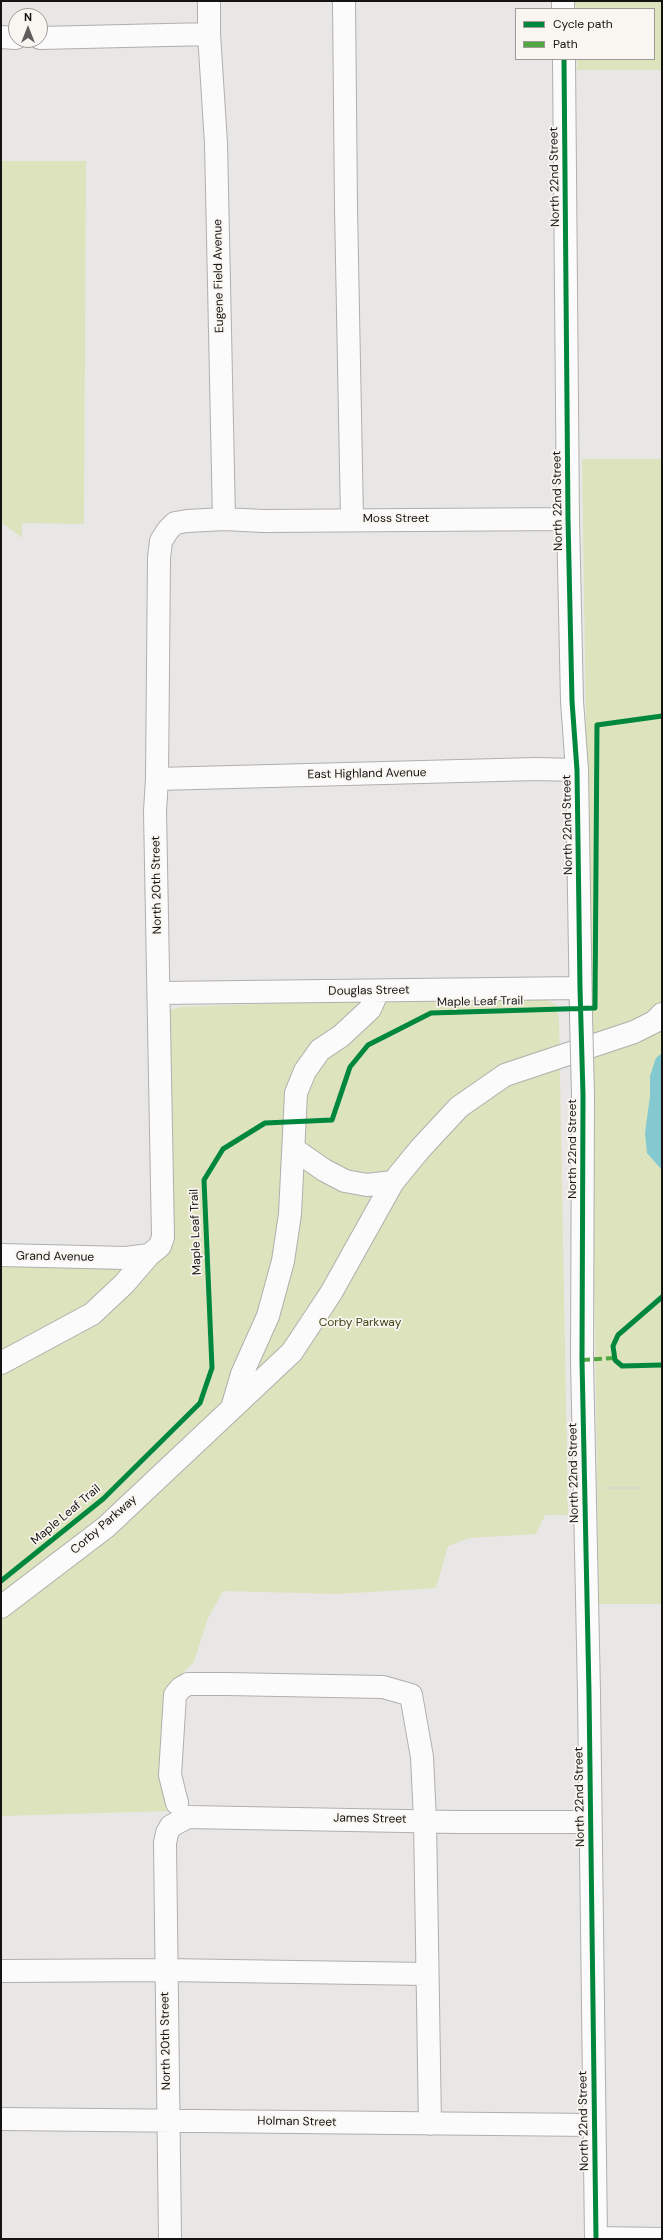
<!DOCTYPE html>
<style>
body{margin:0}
#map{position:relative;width:663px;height:2240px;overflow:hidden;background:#e9e7e5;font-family:"DM Sans",sans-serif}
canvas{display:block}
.frame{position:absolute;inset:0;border:2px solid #141311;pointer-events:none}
.legend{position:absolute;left:515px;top:8px;width:140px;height:52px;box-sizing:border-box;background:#f9f5f0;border:1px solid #9d9b97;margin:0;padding:5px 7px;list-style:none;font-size:12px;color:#141311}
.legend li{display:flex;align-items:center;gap:8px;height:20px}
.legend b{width:20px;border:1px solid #9d9b97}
.north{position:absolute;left:8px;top:8px;width:40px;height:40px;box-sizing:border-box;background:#f9f5f0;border:1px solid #9d9b97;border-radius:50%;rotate:0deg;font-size:11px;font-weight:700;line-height:16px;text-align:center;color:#141311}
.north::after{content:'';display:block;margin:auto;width:14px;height:18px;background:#5f5d5b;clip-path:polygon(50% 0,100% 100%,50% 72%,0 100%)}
</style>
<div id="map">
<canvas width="663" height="2240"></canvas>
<div class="frame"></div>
<ul class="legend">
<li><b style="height:5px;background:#00873e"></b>Cycle path</li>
<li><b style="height:5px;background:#51a842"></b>Path</li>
</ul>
<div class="north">N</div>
</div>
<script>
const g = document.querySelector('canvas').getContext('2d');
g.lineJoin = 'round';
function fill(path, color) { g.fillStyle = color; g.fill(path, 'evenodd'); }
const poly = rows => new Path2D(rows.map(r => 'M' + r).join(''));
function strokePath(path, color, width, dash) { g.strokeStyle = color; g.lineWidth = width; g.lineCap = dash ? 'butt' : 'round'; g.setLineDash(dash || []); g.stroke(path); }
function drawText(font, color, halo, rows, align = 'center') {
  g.font = font + ' "DM Sans",sans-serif'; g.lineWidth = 3.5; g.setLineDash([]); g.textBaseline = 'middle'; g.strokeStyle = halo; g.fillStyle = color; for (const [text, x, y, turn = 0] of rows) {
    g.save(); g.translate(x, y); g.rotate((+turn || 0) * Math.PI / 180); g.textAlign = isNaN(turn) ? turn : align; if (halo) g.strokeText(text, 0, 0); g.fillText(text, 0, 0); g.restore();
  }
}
fill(poly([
 [575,1,662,1,662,70,577,70,577,59,654,59,654,9,576,9],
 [1,161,86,161,84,524,22,523,22,538,1,522],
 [582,459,662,459,662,1604,599,1604],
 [535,999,548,1000,556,1005,559,1019,568,1515,545,1515,536,1534,469,1538,448,1546,436,1588,337,1594,223,1591,208,1618,194,1662,174,1681,170,1811,1,1816,1,1264,156,1263,168,1017,171,1010,180,1007,310,1002]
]), '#dce3bd');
fill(poly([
 [662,1053,662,1170,647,1153,645,1133,650,1096,650,1076,656,1058]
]), '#84c8d0');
const minor = poly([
 [209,1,209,34],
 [344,1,346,208,352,519],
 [563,1,563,9],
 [1,37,16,38],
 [40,38,209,34,216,143,224,519],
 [564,59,568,519,572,701,577,770,581,1016],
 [157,779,536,769,577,770],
 [159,993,580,988],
 [583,1095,582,1360,589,1693,596,2239],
 [294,1149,324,1170,345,1181,367,1185,393,1182],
 [1,1255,126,1258,149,1255,160,1246,163,1237,155,811,157,779,159,558,161,541,168,530,175,523,187,521,224,519,263,521,568,519],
 [1,1363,92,1314,124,1284,149,1255],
 [232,1408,242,1374,268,1316,283,1261,290,1214,296,1093,305,1071,320,1050,341,1036,370,1009,378,991],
 [1,1607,106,1527,292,1352,331,1293,393,1182,420,1149,459,1107,505,1075,634,1032,654,1022,662,1014],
 [177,1803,170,1775,175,1695,181,1688,188,1684,227,1684,383,1687,411,1695,422,1757,425,1820,430,2124],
 [1,1971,165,1970,427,1974],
 [1,2119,593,2125],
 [596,2238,662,2239],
 [170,2239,165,1843,167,1833,171,1826,188,1817,458,1822,590,1822]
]);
strokePath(minor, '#b0afad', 24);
strokePath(poly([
 [605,1488,640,1488]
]), '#d3d3d2', 2.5, [2, 2]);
strokePath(minor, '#fcfbfb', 22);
const minorBridge = poly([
 [581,1016,583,1095]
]);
strokePath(minorBridge, '#b0afad', 24, []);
strokePath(minorBridge, '#fcfbfb', 22);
strokePath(poly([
 [582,1360,614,1358]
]), '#51a842', 4, [8, 4]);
strokePath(poly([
 [564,59,568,519,572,701,577,770,580,988,583,1095,582,1360,589,1693,596,2239],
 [662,1297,618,1335,613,1346,615,1360,622,1366,662,1365],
 [1,1581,103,1499,200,1403,212,1368,204,1180,223,1149,265,1123,332,1120,350,1067,368,1045,431,1013,595,1008,597,725,662,716]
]), '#00873e', 5);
drawText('12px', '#141311', '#f9f5f0', [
 ["North 22nd Street",555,177,-91],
 ["Eugene Field Avenue",219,276,-91],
 ["North 22nd Street",558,501,-91],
 ["Moss Street",396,519],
 ["East Highland Avenue",367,774,-1],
 ["North 22nd Street",568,825,-91],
 ["North 20th Street",157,885,-91],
 ["Douglas Street",369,991,-1],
 ["Maple Leaf Trail",480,1002,-1],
 ["North 22nd Street",573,1149,-90],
 ["Maple Leaf Trail",196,1232,-92],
 ["Grand Avenue",55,1257,1],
 ["North 22nd Street",574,1473,-91],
 ["Maple Leaf Trail",66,1515,-40],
 ["Corby Parkway",104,1525,-41],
 ["North 22nd Street",580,1797,-91],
 ["James Street",370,1819,1],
 ["North 20th Street",166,2041,-91],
 ["North 22nd Street",584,2121,-91],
 ["Holman Street",297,2122,1]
]);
drawText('12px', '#3e4613', '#f9f5f0', [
 ["Corby Parkway",360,1323]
]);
</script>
